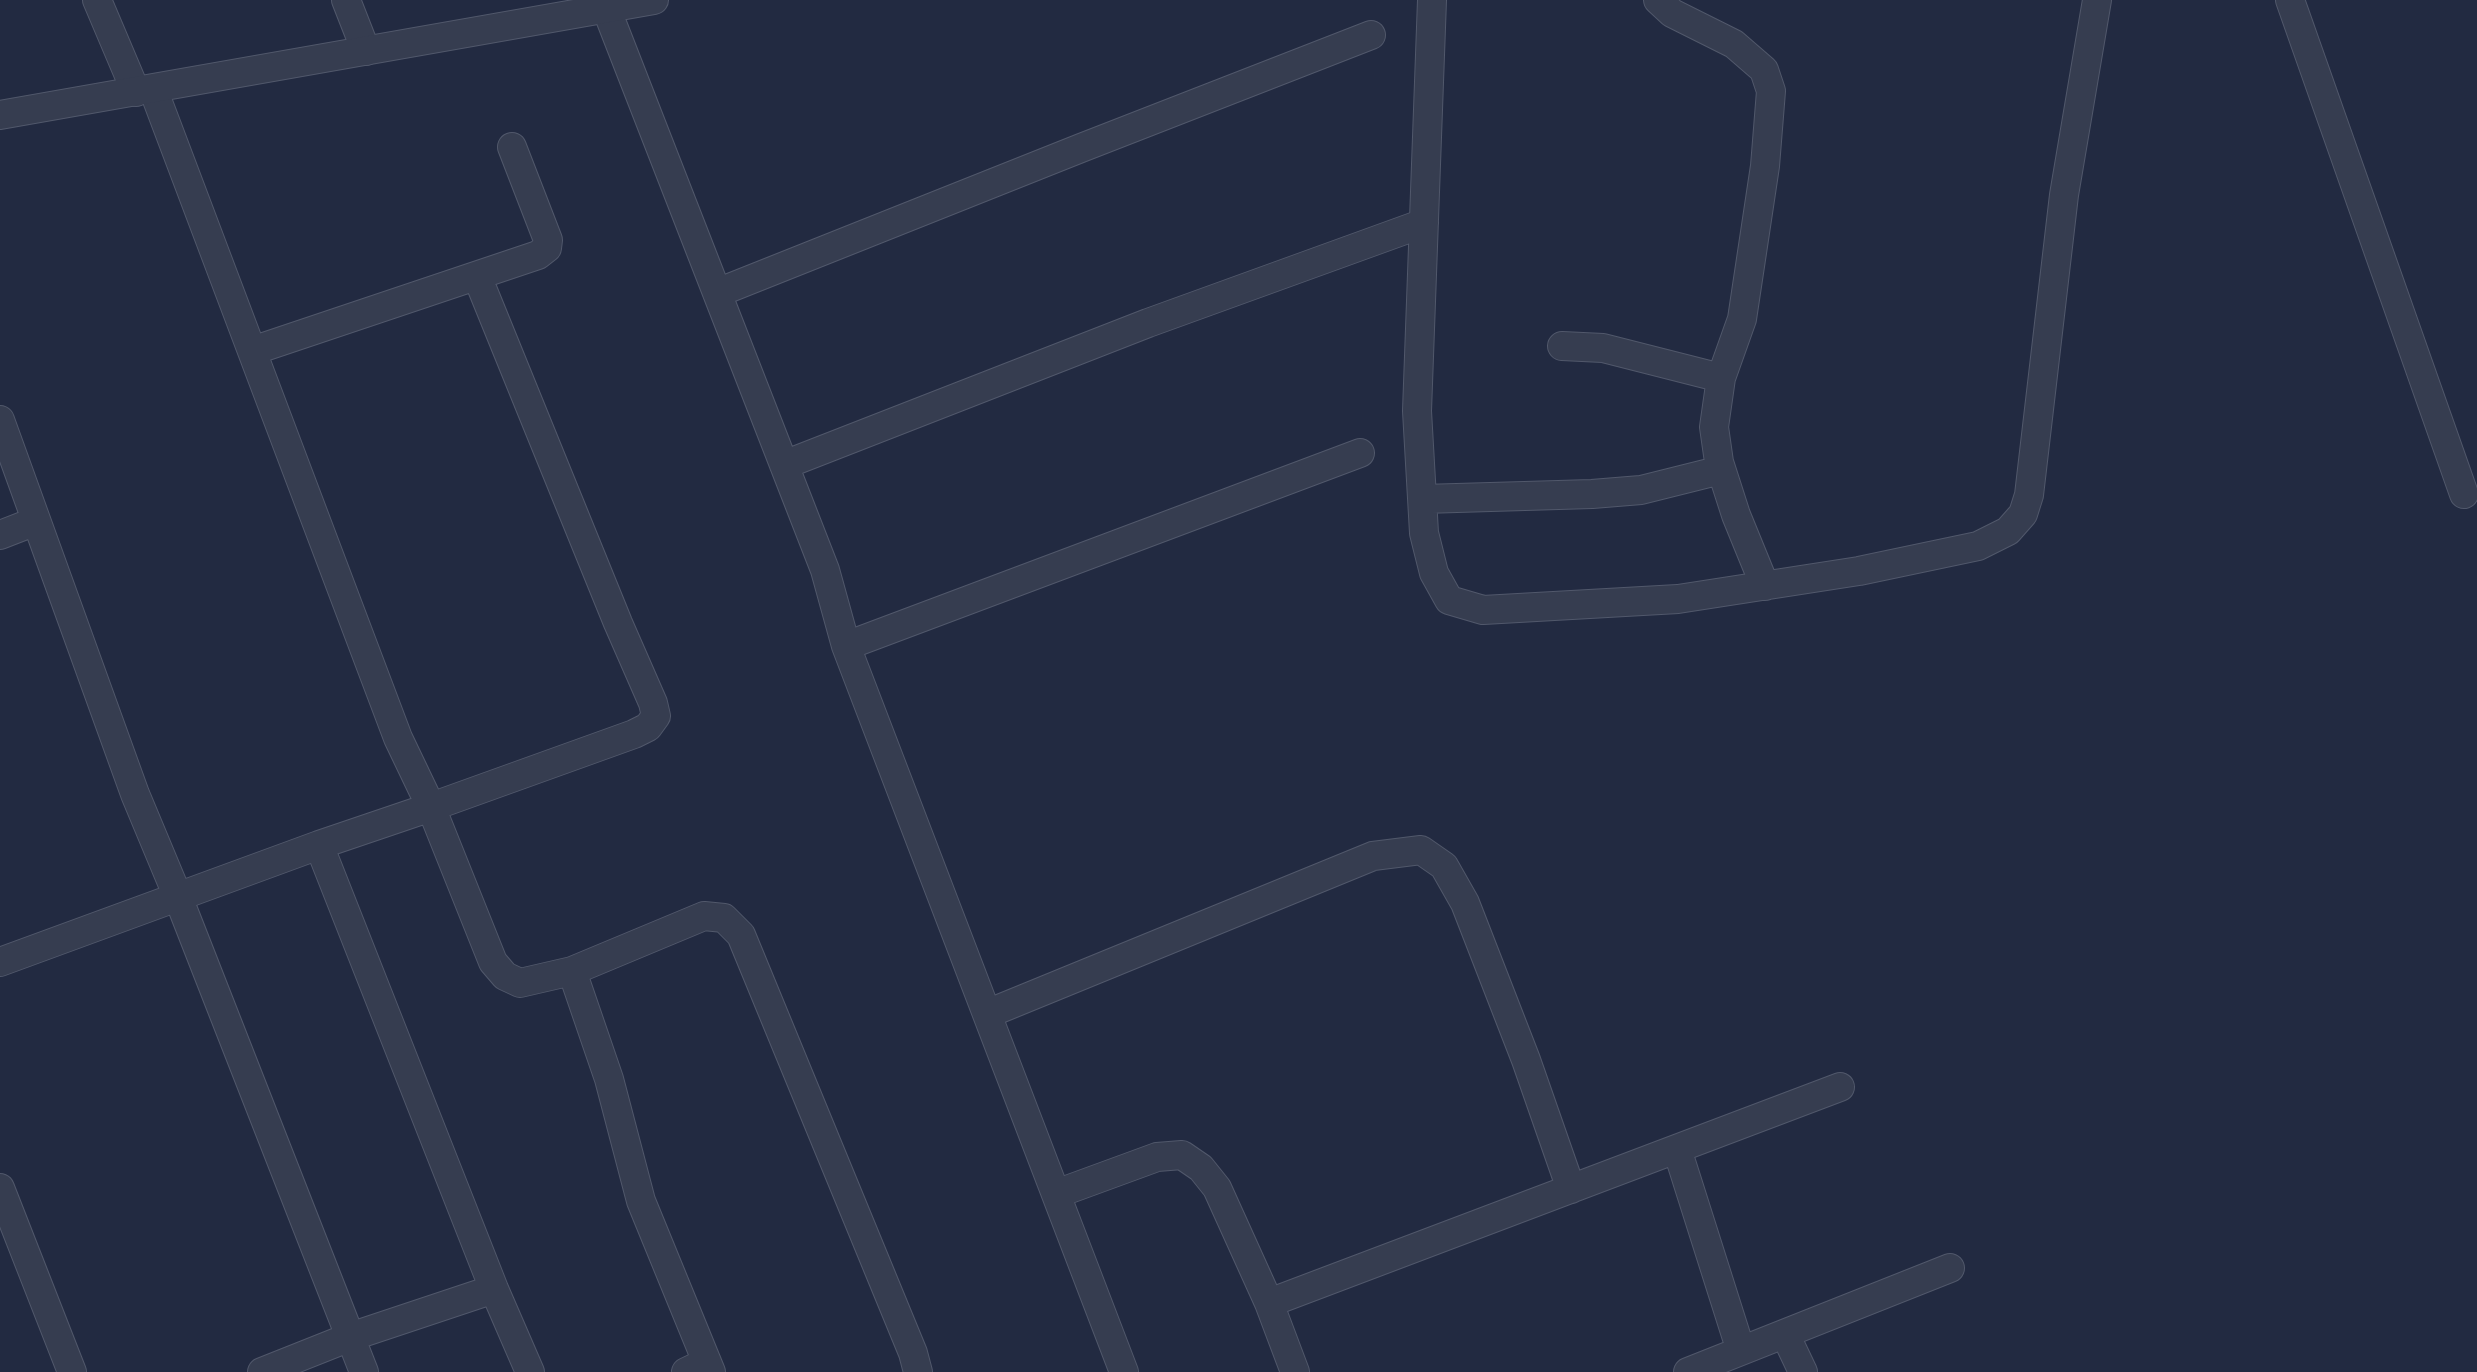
<!DOCTYPE html>
<style>
body{margin:0}
canvas{display:block;background:#222a41}
</style>
<canvas width="2477" height="1372"></canvas>
<script>
const g = document.querySelector('canvas').getContext('2d');
g.lineJoin = 'round';
const poly = rows => new Path2D(rows.map(r => 'M' + r).join(''));
function strokePath(path, color, width, dash) { g.strokeStyle = color; g.lineWidth = width; g.lineCap = dash ? 'butt' : 'round'; g.setLineDash(dash || []); g.stroke(path); }
const minor = poly([
 [97,0,136,92],
 [346,0,366,51],
 [1432,0,1417,411,1424,533,1434,573,1449,600,1483,610,1678,599,1859,571,1978,546,2008,531,2023,514,2029,495,2064,195,2097,0],
 [1658,0,1672,13,1734,44,1764,70,1771,91,1765,166,1742,319,1721,378,1714,427,1719,462,1736,515,1765,586],
 [2290,0,2464,494],
 [606,8,825,570,846,646],
 [153,89,398,738,431,807,634,734,648,727,656,716,653,703,618,623,477,276],
 [717,293,1081,148,1371,35],
 [1562,346,1603,348,1721,378],
 [252,351,538,255,547,248,548,240,512,147],
 [0,420,135,794,178,897,364,1372],
 [784,465,1148,323,1424,223],
 [1423,499,1592,494,1641,490,1721,470],
 [0,535,36,521],
 [319,845,494,1289,530,1372],
 [0,962,319,845,431,807,493,962,505,976,520,983,572,971,609,1079,641,1201,711,1372],
 [572,971,704,916,724,918,741,935,913,1353,918,1372],
 [987,1014,1373,856,1421,850,1444,866,1465,903,1526,1060,1571,1189],
 [1677,1149,1741,1351],
 [0,1188,72,1372],
 [1056,1194,1157,1157,1182,1155,1201,1168,1217,1188,1269,1303,1840,1087],
 [1269,1303,1295,1372],
 [1785,1334,1803,1372],
 [262,1372,350,1337,494,1289],
 [686,1372,707,1362],
 [1124,1372,846,646,1360,453],
 [1688,1372,1950,1268]
]);
const tertiary = poly([
 [0,115,654,0]
]);
strokePath(minor, '#51586b', 30);
strokePath(tertiary, '#51586b', 30);
strokePath(minor, '#363d50', 28);
strokePath(tertiary, '#363d50', 28);
</script>
